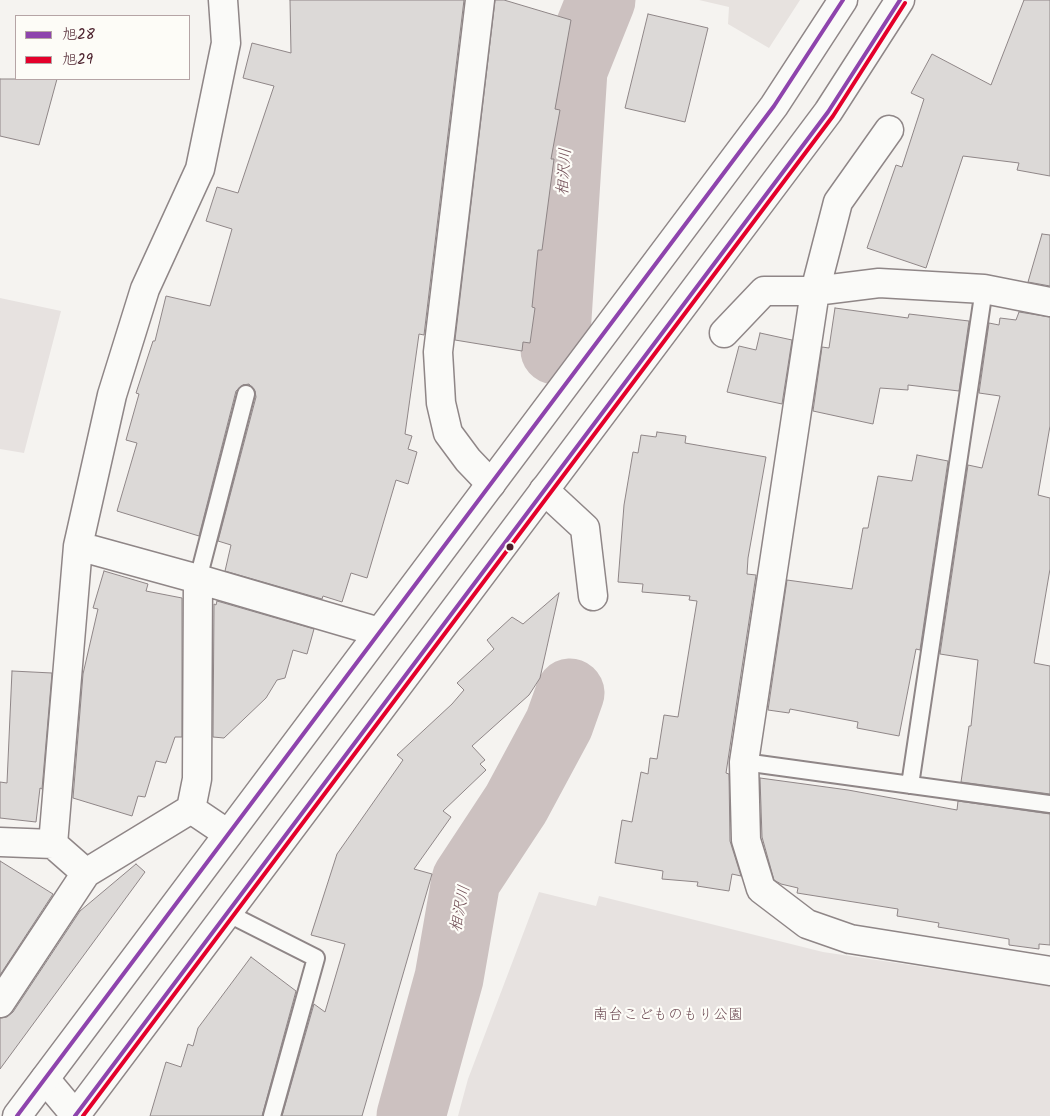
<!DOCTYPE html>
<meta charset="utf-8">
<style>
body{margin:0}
#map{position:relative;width:1050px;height:1116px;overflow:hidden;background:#f5f3f0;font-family:Kalam,"Klee One",sans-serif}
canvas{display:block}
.legend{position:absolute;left:15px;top:15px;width:175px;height:65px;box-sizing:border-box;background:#fdfcf7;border:1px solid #b5a4a5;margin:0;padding:6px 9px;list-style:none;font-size:15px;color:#4a1f2b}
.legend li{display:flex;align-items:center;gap:10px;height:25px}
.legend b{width:25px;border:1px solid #b5a4a5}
</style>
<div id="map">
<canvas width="1050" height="1116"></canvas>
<ul class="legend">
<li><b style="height:6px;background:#8e44ad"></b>旭28</li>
<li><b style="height:6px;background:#e4002b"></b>旭29</li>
</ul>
</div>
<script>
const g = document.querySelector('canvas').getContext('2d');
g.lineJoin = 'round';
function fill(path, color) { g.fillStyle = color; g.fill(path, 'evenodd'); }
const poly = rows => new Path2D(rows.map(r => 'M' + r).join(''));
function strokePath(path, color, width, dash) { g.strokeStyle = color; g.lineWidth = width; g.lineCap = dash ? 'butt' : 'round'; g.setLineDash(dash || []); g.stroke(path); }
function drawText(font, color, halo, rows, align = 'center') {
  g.font = font + ' Kalam,"Klee One",sans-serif'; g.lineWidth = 4.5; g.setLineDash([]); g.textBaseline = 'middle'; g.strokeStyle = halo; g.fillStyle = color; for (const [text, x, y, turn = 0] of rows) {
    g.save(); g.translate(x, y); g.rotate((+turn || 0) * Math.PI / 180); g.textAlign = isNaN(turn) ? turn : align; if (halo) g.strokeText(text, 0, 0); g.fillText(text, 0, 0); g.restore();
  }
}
fill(poly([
 [699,0,800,0,769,48,728,24,729,7]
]), '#e7e2df');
fill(poly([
 [0,298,61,311,24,453,0,449],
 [539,892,596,906,599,896,823,952,1050,986,1050,1116,458,1116,468,1079]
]), '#e7e2e0');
strokePath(poly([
 [555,350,573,70,601,0],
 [411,1116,449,978,466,880,516,804,559,724,570,693]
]), '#ccc1c0', 69);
const building = poly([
 [290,0,464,0,424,335,419,334,405,434,412,436,408,449,417,452,408,484,396,480,367,578,351,573,342,602,323,596,322,599,225,571,231,545,218,541,256,397,255,391,249,384,243,385,236,391,199,536,117,511,137,443,126,440,139,394,136,393,153,341,155,341,166,296,210,306,232,229,206,221,217,187,238,193,274,86,243,78,252,43,291,53,290,0],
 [495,0,504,0,571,20,555,109,560,110,551,159,554,159,542,250,538,250,532,307,535,308,530,343,523,342,522,351,455,340,495,0],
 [1024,0,1050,0,1050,176,1017,170,1019,163,963,156,926,268,867,248,896,165,902,167,924,99,911,93,932,54,991,85,1024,0],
 [648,14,708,28,685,122,625,108,648,14],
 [0,79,57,79,39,145,0,136,0,79],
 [1042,234,1050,235,1050,286,1028,282,1042,234],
 [835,308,908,318,909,314,969,321,959,391,908,385,908,390,880,388,873,424,813,411,822,347,829,348,835,308],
 [1019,312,1050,317,1050,426,1038,495,1050,498,1050,569,1034,663,1050,666,1050,794,961,782,969,726,971,726,978,660,940,654,968,465,982,468,1000,396,979,393,989,323,999,325,1000,318,1016,320,1019,312],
 [760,333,792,340,782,404,727,392,739,346,756,350,760,333],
 [657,432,686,436,685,443,766,457,748,558,747,574,756,575,726,773,729,774,730,841,741,876,732,874,729,891,697,886,698,882,662,879,663,871,615,863,622,820,632,822,641,772,648,774,650,758,657,759,664,715,678,717,697,601,689,600,690,596,642,592,643,584,618,582,624,505,633,452,638,453,641,435,656,437,657,432],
 [917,455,948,461,920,650,916,649,899,736,857,728,858,722,790,709,789,713,768,710,787,580,852,589,863,528,868,528,878,476,912,481,917,455],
 [104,571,148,584,146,591,182,598,182,737,175,737,166,763,156,761,145,797,138,796,132,816,73,798,83,674,98,609,93,608,104,571],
 [559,593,540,678,529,695,472,746,485,760,480,764,486,770,443,811,451,817,414,869,432,874,362,1116,282,1116,314,1004,325,1012,345,944,311,935,337,854,403,760,397,755,452,704,464,690,457,683,494,649,487,640,512,617,523,624,559,593],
 [217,601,314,629,307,654,293,650,285,678,277,680,266,698,224,738,213,737,214,604,216,605,217,601],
 [12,671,52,673,42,789,40,788,36,822,0,818,0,782,7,783,12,671],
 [760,778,848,790,957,810,958,801,1050,814,1050,945,1039,944,1039,949,1009,945,1009,939,938,927,939,923,897,916,898,909,797,893,798,888,781,884,774,880,762,837,760,778],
 [0,861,53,894,0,975,0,861],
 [136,864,145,872,0,1069,0,1018,7,1017,13,1012,80,911,136,864],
 [251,957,296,991,262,1116,150,1116,166,1062,181,1067,188,1044,193,1046,198,1028,251,957]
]);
fill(building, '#dcd9d7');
strokePath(building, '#8f8687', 1);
const lane = poly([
 [198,579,246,394],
 [744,762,1050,804],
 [910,785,984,289],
 [227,913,316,958,272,1116]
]);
const street = poly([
 [480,0,438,352,441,403,448,433,468,460,491,484],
 [889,130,838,202,815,291,744,762,746,840,761,889,807,924,850,939,1050,971],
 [724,333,764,291,815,291,879,283,984,289,1050,302],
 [544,490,585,528,593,596],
 [78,546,198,579,197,779,191,809,228,834],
 [198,579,379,632],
 [0,842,53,844],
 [86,873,191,809],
 [0,1003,86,873,53,844,78,546,112,395,145,289,200,169,226,43,223,0],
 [45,1079,76,1116]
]);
const primary = poly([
 [17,1116,774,106,843,0],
 [75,1116,828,112,900,0]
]);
strokePath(lane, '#8f8687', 20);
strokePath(street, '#8f8687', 31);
strokePath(primary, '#8f8687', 31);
strokePath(lane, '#fafaf8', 16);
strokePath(street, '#fafaf8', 28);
strokePath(primary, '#fafaf8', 28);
strokePath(poly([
 [17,1116,774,106,843,0],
 [75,1116,828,112,900,0]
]), '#8e44ad', 4);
strokePath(poly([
 [83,1116,833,116,905,3]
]), '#e4002b', 4);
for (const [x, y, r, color] of [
 [510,547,4.5,"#4a1f2b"]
]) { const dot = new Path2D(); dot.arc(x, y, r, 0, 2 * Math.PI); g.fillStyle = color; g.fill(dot); strokePath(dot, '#fdfcf7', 2); }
drawText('15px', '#6e4c55', '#fdfcf7', [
 ["南台こどものもり公園",668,1016]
]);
drawText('italic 16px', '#725058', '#fdfcf7', [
 ["相沢川",566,172,-86],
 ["相沢川",462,909,-79]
]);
</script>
